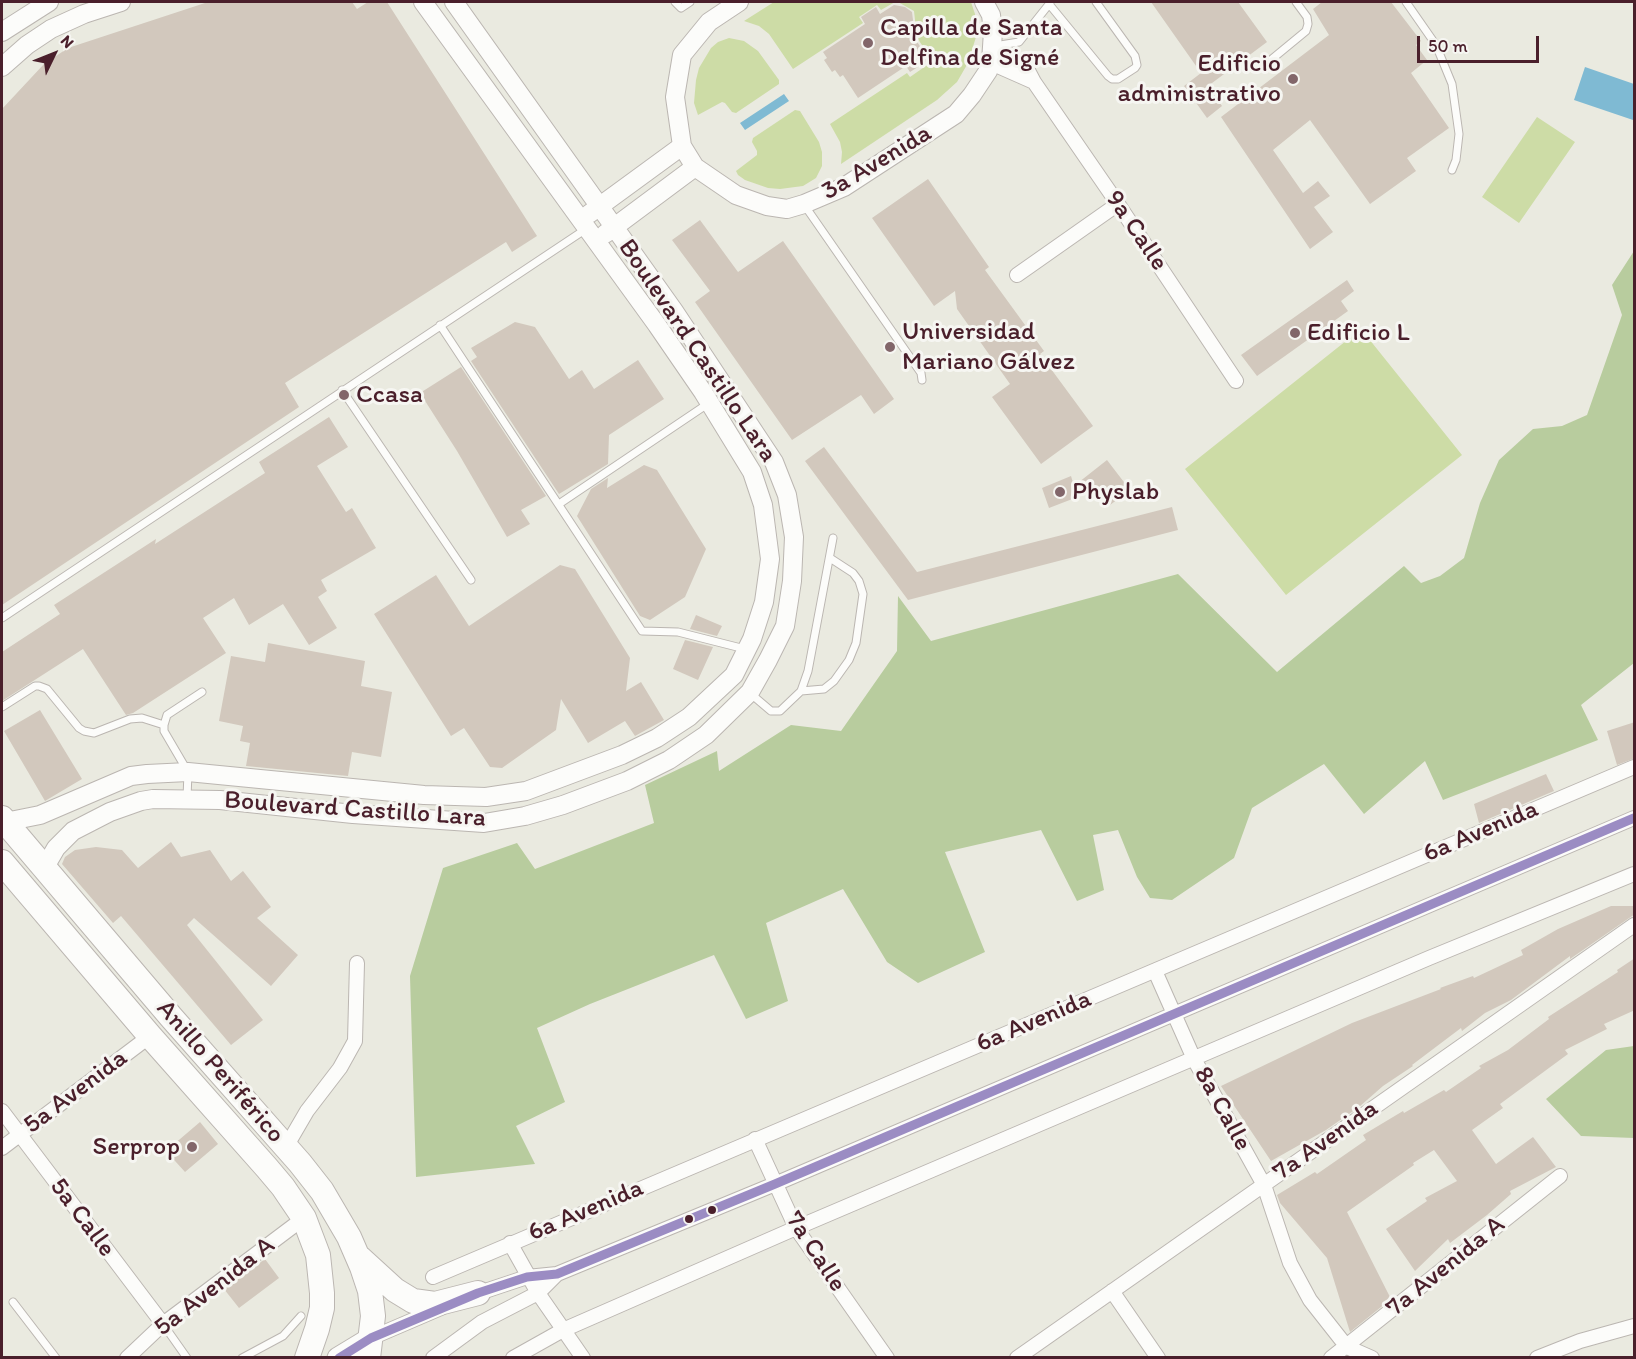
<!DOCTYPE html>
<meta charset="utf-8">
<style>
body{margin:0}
#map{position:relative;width:1636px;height:1359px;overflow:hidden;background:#eaeae0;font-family:Itim,sans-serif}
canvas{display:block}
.frame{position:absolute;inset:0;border:3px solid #4a1f2b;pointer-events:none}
.north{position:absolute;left:24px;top:24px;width:60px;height:60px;-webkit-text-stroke:4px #f6f6f2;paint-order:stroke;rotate:47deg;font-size:16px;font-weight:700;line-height:24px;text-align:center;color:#4a1f2b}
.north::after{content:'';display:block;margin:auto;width:21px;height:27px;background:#4a1f2b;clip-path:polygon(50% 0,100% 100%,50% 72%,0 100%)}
.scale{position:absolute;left:1417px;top:36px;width:122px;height:27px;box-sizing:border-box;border:3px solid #4a1f2b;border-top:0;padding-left:8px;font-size:18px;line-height:21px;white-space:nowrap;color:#4a1f2b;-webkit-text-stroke:4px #f6f6f2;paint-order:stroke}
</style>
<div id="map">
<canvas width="1636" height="1359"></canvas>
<div class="frame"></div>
<div class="north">N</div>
<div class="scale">50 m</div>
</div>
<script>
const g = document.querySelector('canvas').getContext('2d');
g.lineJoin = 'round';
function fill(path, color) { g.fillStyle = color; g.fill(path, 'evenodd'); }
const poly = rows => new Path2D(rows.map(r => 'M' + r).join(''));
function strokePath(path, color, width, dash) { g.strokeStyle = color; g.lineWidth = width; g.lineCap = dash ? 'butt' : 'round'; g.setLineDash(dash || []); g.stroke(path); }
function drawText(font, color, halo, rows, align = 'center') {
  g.font = font + ' Itim,sans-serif'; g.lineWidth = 6; g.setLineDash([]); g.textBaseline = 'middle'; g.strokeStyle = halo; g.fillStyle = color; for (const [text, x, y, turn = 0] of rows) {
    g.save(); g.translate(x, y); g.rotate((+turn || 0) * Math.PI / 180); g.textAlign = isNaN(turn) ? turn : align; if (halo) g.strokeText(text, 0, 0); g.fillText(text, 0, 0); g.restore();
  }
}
fill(poly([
 [774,2,895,2,881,10,877,5,859,17,863,23,793,69,769,34,759,26,744,21],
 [898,2,971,2,975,14,976,37,968,63,957,82,937,100,841,164,842,152,840,142,830,124,907,73,910,77,933,61,913,32,916,29,914,11],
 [729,38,744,41,758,51,779,80,779,84,736,113,732,112,725,103,722,102,698,115,694,103,696,80,699,68,711,48,718,42],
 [795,110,800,111,819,142,822,152,822,166,816,178,803,186,780,189,768,188,745,180,738,175,736,171,757,155,757,151,752,142,753,138],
 [1537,117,1575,142,1519,223,1482,197],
 [1361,329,1462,455,1286,595,1185,469]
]), '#cddca6');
fill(poly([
 [1634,251,1634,663,1581,705,1598,740,1443,800,1425,761,1364,814,1324,764,1252,808,1234,858,1172,900,1150,898,1137,877,1118,830,1093,835,1104,890,1077,901,1041,830,945,852,985,952,918,983,887,962,843,889,766,923,788,1001,746,1019,714,955,590,1004,537,1028,565,1102,516,1126,535,1164,416,1177,410,976,443,868,517,843,535,869,654,823,645,785,717,751,719,771,791,725,841,731,897,651,898,596,931,641,1178,574,1277,672,1404,566,1421,583,1440,576,1464,558,1480,503,1499,460,1533,429,1562,426,1587,415,1622,315,1612,285],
 [1634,1046,1634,1138,1581,1136,1546,1099,1606,1050]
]), '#b8cc9e');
fill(poly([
 [1585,67,1634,84,1633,120,1574,100],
 [784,94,789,101,745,130,740,123]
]), '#7fbad3');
fill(poly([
 [208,2,352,2,357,9,368,2,387,2,537,236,512,252,506,242,285,383,299,407,2,605,2,109,44,64,68,48],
 [1151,2,1238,2,1267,42,1208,86,1222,106,1207,118,1184,86,1201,73],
 [1322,2,1391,2,1421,41,1416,45,1427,60,1411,73,1449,128,1407,158,1416,171,1370,204,1310,120,1273,150,1303,193,1318,181,1330,196,1314,207,1333,232,1310,249,1221,117,1329,35,1313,9],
 [894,5,905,7,912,12,913,20,910,31,929,60,910,72,906,66,858,98,843,75,840,77,835,70,832,72,824,60,827,58,823,52,865,24,861,17,876,7,880,14],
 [928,179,989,267,985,270,1044,351,1040,354,1093,426,1041,464,992,397,1010,384,957,309,955,291,934,306,872,218],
 [700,220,738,272,783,241,894,399,874,414,861,395,792,440,695,302,710,291,672,240],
 [1347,280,1354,291,1341,301,1348,311,1257,376,1241,355],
 [515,322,535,327,569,379,582,370,594,389,638,360,664,399,609,435,608,464,559,494,471,361,477,357,471,348],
 [461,367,546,496,521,510,530,524,507,537,457,451,420,393],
 [329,417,348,447,317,466,346,512,352,508,376,548,321,580,327,591,318,597,337,628,309,645,283,604,249,625,234,598,203,618,226,653,133,713,126,715,83,649,2,701,2,652,60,614,54,605,156,539,155,544,265,473,259,462],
 [824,447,917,572,1172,507,1178,530,908,600,805,461],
 [1107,460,1130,490,1106,508,1093,491,1049,508,1042,488,1071,476,1074,486],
 [644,465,657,470,706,549,685,597,650,620,640,616,577,516,591,489,608,478,607,488],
 [560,565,575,569,630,658,626,691,641,682,664,720,635,736,625,721,588,743,561,699,556,730,502,768,490,767,464,728,451,736,374,614,436,575,469,626],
 [696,615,722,626,717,636,690,629],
 [685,640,713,647,698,680,673,669],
 [268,643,365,661,361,686,392,692,381,757,352,752,348,776,246,766,250,743,240,741,243,726,219,721,231,656,265,662],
 [40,710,82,779,45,801,4,731],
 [1635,722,1635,758,1617,765,1607,731],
 [1546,774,1554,791,1479,823,1474,804],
 [171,842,181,857,210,850,231,881,243,871,271,907,257,918,298,955,271,986,194,918,187,925,263,1020,231,1045,121,916,113,923,62,864,65,857,75,850,96,847,122,850,138,868],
 [1611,906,1635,906,1635,914,1570,959,1570,956,1511,1000,1485,1013,1462,1031,1461,1028,1412,1065,1413,1066,1383,1086,1359,1107,1326,1130,1271,1161,1221,1086,1352,1023,1441,989,1440,988,1473,976,1474,978,1523,955,1521,950,1558,929],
 [1635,958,1635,1010,1604,1024,1607,1029,1565,1050,1568,1054,1500,1104,1503,1108,1472,1130,1496,1164,1533,1137,1556,1167,1510,1191,1511,1194,1487,1215,1450,1243,1448,1239,1415,1271,1386,1229,1427,1201,1425,1198,1457,1181,1434,1150,1413,1163,1414,1165,1347,1212,1391,1299,1350,1332,1327,1258,1280,1203,1277,1195,1315,1172,1317,1174,1366,1140,1363,1135,1403,1111,1404,1113,1444,1090,1446,1092,1481,1068,1479,1066,1508,1050,1549,1019,1548,1017,1618,972,1617,970],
 [200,1122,218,1144,185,1172,166,1151],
 [265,1259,279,1278,239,1308,224,1289]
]), '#d2c8bd');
const lane = poly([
 [675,2,681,8,690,2],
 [1406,2,1436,45,1452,84,1459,134,1456,160,1452,170],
 [1049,4,1108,76,1112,79,1118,79,1135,68,1137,65,1135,56,1096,2],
 [994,46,1019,42,1050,3],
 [1272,59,1306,31,1308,24,1307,17,1296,2],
 [805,206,921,373,922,380],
 [440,325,642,631,678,632,745,649],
 [342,390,471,580],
 [559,504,709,403],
 [2,618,586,229],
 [801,691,824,689,834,681,849,660,856,643,863,594,859,581,853,573,830,558],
 [751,694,771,711,780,711,801,691,808,671,833,538],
 [2,707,35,686,39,686,47,689,79,728,84,731,94,733,130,719,142,718,164,725],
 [187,798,188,772,164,731,164,725,167,715,202,692],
 [13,1302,56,1358],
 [163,1324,187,1358],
 [242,1358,283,1336,301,1316]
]);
const street = poly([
 [993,52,1024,63,1034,82,1118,204,1236,381],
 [991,63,1034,82],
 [1017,275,1118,204],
 [1155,971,1194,1059,1264,1185,1290,1263,1310,1300,1347,1347,1372,1358],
 [2,1111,163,1324],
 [755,1139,796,1228,887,1358],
 [286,1147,307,1111,340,1068,355,1041,357,963],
 [2,1148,150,1036],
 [510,1243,538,1293,583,1358],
 [433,1277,1634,767],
 [1112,1291,1158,1358],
 [473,1295,527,1277,557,1274,775,1184,1634,818],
 [371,1338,441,1308],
 [127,1358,163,1324,304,1218],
 [433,1358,482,1322,538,1293,557,1274],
 [513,1358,563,1330,796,1228,1429,958,1634,874],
 [1017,1358,1634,925],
 [1331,1358,1560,1176],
 [1537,1358,1580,1341,1634,1326]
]);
const secondary = poly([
 [739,2,709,22,682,55,675,97,682,146,695,167,736,195,767,206,787,209,804,204,844,187,956,114,972,95,988,71,991,63,993,31,991,15,984,2],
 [2,32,49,2],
 [2,67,27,45,51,29,84,14,121,2],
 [589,214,682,146],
 [605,234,695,167],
 [5,822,40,815,131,776,147,774,188,772,424,795,486,797,526,791,622,755,657,738,689,717,734,675,752,639,764,602,770,559,763,505,752,472,703,392,657,325,423,2],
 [45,867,56,848,73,831,110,812,141,801,153,799,220,800,353,814,484,823,525,816,563,805,627,781,669,760,706,735,750,692,768,660,785,626,792,581,794,537,787,495,774,462,674,311,454,2]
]);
const primary = poly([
 [338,1358,371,1338]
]);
const highway = poly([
 [2,818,171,1017,300,1163,322,1191,349,1237,362,1267,370,1291,373,1316,368,1358],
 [2,862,150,1036,267,1168,283,1187,304,1218,318,1255,322,1293,322,1308,317,1329,307,1358],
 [360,1258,395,1290,413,1301,435,1304,478,1293]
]);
strokePath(lane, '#bbb6b1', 9);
strokePath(street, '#bbb6b1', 16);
strokePath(secondary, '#bbb6b1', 20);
strokePath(primary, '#bbb6b1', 23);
strokePath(highway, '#bbb6b1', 26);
strokePath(lane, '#fcfcfa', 7);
strokePath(street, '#fcfcfa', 14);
strokePath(secondary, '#fcfcfa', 18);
strokePath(primary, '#fcfcfa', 21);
strokePath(highway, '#fcfcfa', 24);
strokePath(poly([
 [339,1358,371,1338,478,1293,527,1277,557,1274,775,1184,1634,818]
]), '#9b8cc3', 9);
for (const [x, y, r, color] of [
 [868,43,6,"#82666a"],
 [1293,79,6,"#82666a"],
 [1295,333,6,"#82666a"],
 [890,347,6,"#82666a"],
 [344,395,6,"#82666a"],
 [1060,492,6,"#82666a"],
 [192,1147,6,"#82666a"],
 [712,1210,5,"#4a1f2b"],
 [689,1219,5,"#4a1f2b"]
]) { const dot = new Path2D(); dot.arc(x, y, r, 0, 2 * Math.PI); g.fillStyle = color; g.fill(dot); strokePath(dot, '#f6f6f2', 2); }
drawText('26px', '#4a1f2b', '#f6f6f2', [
 ["Capilla de Santa",880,28],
 ["Delfina de Signé",880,58],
 ["Edificio",1281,64,"right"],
 ["administrativo",1281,94,"right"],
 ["Universidad",902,332],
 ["Mariano Gálvez",902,362],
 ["Edificio L",1307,333],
 ["Ccasa",356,395],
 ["Physlab",1072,492],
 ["Serprop",180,1147,"right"]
], 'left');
drawText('26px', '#4a1f2b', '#f6f6f2', [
 ["3a Avenida",877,163,-31],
 ["9a Calle",1136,231,56],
 ["Boulevard Castillo Lara",697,351,56],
 ["Boulevard Castillo Lara",355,810,4],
 ["6a Avenida",1481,832,-23],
 ["6a Avenida",1034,1022,-23],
 ["Anillo Periférico",220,1072,49],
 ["5a Avenida",76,1092,-37],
 ["8a Calle",1222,1109,61],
 ["7a Avenida",1326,1141,-35],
 ["6a Avenida",586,1211,-23],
 ["5a Calle",82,1218,53],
 ["7a Calle",815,1252,57],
 ["7a Avenida A",1446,1267,-39],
 ["5a Avenida A",215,1287,-38]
]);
</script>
